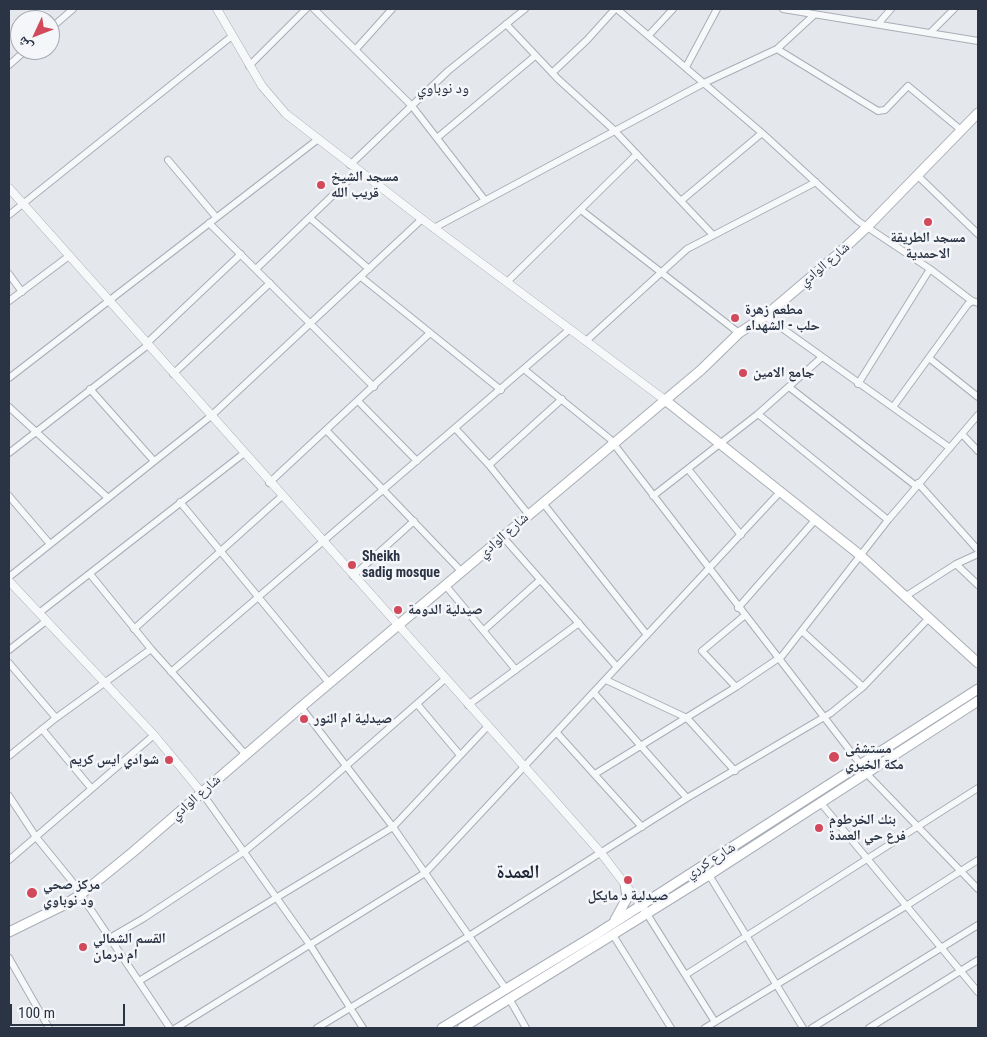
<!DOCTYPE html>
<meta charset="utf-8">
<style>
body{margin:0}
#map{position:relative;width:987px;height:1037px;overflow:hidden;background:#e4e7ec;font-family:"Roboto Condensed","Noto Naskh Arabic",sans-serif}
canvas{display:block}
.frame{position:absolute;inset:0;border:10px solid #2b3445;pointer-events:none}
.north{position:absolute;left:10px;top:10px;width:50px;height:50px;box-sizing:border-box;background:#f4f6f9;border:1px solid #a4a8b1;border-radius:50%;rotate:227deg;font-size:14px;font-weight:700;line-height:20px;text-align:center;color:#2b3445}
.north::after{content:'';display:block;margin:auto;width:18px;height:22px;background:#d1495b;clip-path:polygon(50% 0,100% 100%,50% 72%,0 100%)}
.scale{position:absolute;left:10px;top:1004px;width:115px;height:22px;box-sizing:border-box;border:2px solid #2b3445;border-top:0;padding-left:6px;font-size:15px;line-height:18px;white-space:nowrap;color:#2b3445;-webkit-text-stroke:4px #f4f6f9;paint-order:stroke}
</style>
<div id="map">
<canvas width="987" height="1037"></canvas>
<div class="frame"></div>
<div class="north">ش</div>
<div class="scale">100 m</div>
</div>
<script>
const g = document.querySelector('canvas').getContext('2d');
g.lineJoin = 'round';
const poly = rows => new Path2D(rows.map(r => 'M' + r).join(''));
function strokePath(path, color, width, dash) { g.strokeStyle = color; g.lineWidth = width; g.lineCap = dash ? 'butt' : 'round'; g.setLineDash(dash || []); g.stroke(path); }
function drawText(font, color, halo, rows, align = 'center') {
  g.font = font + ' "Roboto Condensed","Noto Naskh Arabic",sans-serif'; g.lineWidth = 5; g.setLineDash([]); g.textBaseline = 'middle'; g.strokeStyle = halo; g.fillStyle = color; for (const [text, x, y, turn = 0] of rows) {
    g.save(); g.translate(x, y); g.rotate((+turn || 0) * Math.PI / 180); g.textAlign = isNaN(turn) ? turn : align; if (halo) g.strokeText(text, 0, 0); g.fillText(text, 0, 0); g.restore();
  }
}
const minor = poly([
 [314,9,412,106,484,199],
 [617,9,762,133,858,221,930,269,972,301],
 [783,9,978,41],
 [506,24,558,79,614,130,712,234],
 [878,24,891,9],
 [50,29,73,9],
 [931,32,954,9],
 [649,35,673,9],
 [356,49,392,9],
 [777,49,814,15],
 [9,65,26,50],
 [249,66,306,9],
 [686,67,717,9],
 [552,73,587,40,615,9],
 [437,138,535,56],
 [168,160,216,217],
 [350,165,448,71,525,9],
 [917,175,978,234],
 [682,200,762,133],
 [581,210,739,333],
 [9,215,232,36],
 [310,218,369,269],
 [209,223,374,387],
 [434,228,704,83,777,49,878,111,885,110,908,86,961,130],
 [256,269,358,171],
 [9,274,22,292],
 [361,277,501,390],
 [507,282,637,154],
 [9,301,69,256],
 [765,316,950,448],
 [586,341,687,249,816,182],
 [146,344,241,254],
 [929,358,978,397],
 [525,370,610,439,861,765],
 [173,374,270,283],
 [9,378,317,140],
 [858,384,930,269],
 [789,387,916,486],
 [90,389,154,461],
 [358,401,417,461],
 [9,407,108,498],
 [893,407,968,304,973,301,978,303],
 [758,414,888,520],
 [455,428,489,465,529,515],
 [326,430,462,572],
 [962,434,978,451],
 [9,453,148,345],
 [489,465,562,399],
 [688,469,741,535],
 [269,483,430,333],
 [918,483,978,550],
 [9,496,50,544],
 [653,496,758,414,821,358],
 [180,502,330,684],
 [543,503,647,635],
 [503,537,617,667],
 [956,564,978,585],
 [90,574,151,649],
 [353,576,414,521],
 [9,577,211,416,422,219],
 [446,586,516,670],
 [906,596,956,564,978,554],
 [738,608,816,519],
 [39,613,243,454],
 [134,629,282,496],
 [484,630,540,580],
 [802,631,863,687],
 [9,650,46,621],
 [9,663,56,718],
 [171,672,570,329],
 [606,680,687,718,735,771],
 [736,687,702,651,744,616],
 [594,693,687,798],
 [417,704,460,755],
 [468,705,579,623],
 [301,707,393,827,506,989],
 [42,729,91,788],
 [557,733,642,827],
 [9,756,56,718,151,649,246,755],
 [866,773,978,889],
 [595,774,736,687,782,656,888,520,978,415],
 [202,793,310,945,363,1028],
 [9,796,36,837,71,880,170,1028],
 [820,802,978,992],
 [9,860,154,735],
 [709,875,803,1028],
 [647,914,715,1022],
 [613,935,671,1028],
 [108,939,144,918,245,851,313,795,445,679],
 [9,958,49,1028],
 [687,974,978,788],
 [139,981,393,827,487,727],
 [510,1000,526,1028],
 [176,1028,425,873,781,491],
 [317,1028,469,936,687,798,831,713,863,687,929,618],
 [705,1028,906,906,978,860],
 [812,1028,978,925],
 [869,1028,978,960]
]);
const tertiary = poly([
 [217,9,262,86,286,114,422,219,665,400],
 [9,188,556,802,601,853,644,909],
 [9,581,154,735,202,793]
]);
const secondary = poly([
 [665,400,860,555,978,663],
 [615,920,627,898,625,883],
 [9,932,62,906,80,895,133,852,301,707,701,370,739,333,765,316,837,255,867,227,978,113],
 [442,1028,595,935,978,689],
 [462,1028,709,875,978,701]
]);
strokePath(minor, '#a9aeb7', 8);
strokePath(tertiary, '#a9aeb7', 9);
strokePath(secondary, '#a9aeb7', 11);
strokePath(minor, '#f7f8fa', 6);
strokePath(tertiary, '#f7f8fa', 8);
strokePath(secondary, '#fff', 9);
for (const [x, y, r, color] of [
 [321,185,5,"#d1495b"],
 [928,222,5,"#d1495b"],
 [735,318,5,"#d1495b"],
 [743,373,5,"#d1495b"],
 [352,565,5,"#d1495b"],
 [398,610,5,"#d1495b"],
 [304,719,5,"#d1495b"],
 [834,757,6,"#d1495b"],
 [169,760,5,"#d1495b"],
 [819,828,5,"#d1495b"],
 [628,880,5,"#d1495b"],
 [32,893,6,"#d1495b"],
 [83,947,5,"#d1495b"]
]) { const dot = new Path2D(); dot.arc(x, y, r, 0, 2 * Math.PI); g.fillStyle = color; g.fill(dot); strokePath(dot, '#f4f6f9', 2); }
drawText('bold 14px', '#2b3445', '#f4f6f9', [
 ["مسجد الشيخ",331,177],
 ["قريب الله",331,193],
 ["مسجد الطريقة",928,238,"center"],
 ["الاحمدية",928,254,"center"],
 ["مطعم زهرة",745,310],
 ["حلب - الشهداء",745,326],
 ["جامع الامين",753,373],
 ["Sheikh",362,557],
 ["sadig mosque",362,573],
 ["صيدلية الدومة",408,610],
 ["صيدلية ام النور",314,719],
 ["مستشفى",845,749],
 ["مكة الخيري",845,765],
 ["شوادي ايس كريم",159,760,"right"],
 ["بنك الخرطوم",829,820],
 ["فرع حي العمدة",829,836],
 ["مركز صحي",43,885],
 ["ود نوباوي",43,901],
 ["صيدلية د مايكل",628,896,"center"],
 ["القسم الشمالي",93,939],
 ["ام درمان",93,955]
], 'left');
drawText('14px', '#2b3445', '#f4f6f9', [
 ["شارع الوادي",825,265,-40],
 ["شارع الوادي",504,536,-41],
 ["شارع الوادي",196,798,-41],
 ["شارع كرري",711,861,-32]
]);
drawText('15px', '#1d2536', '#f4f6f9', [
 ["ود نوباوي",443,89]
]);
drawText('bold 19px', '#1d2536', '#f4f6f9', [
 ["العمدة",518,873]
]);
</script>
